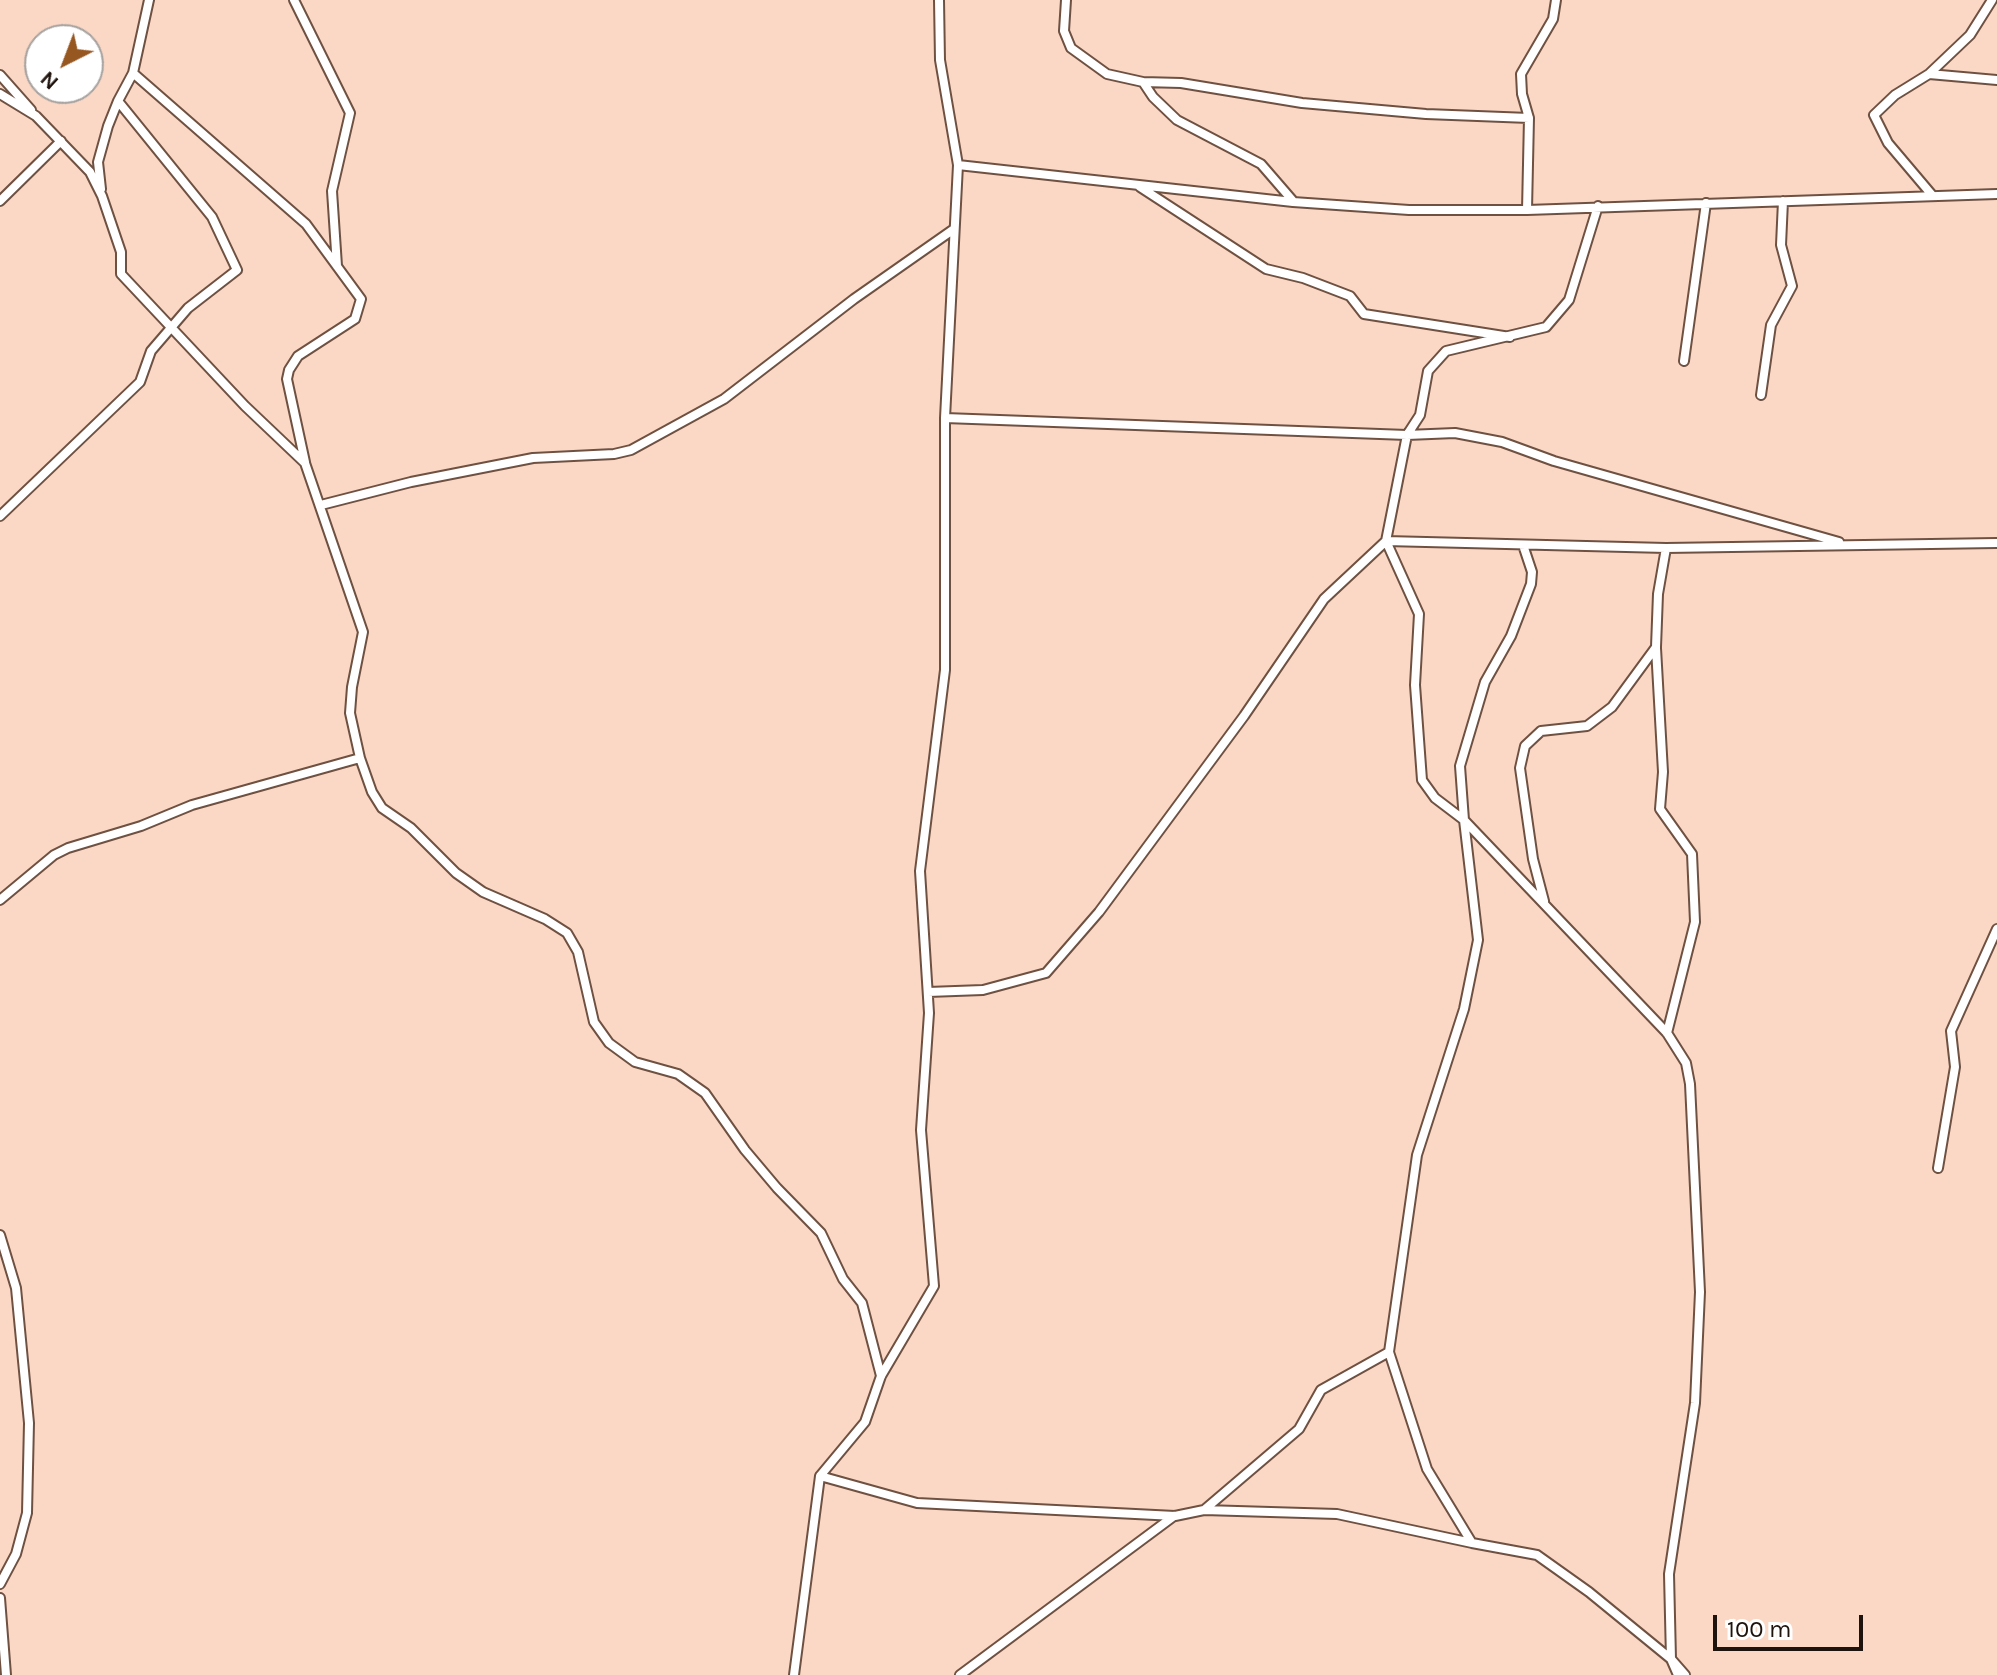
<!DOCTYPE html>
<style>
body{margin:0}
#map{position:relative;width:1997px;height:1675px;overflow:hidden;background:#fbd8c6;font-family:Karla,sans-serif}
canvas{display:block}
.north{position:absolute;left:24px;top:24px;width:80px;height:80px;box-sizing:border-box;background:#fff;border:2px solid #a5a19e;border-radius:50%;rotate:222deg;font-size:22px;font-weight:700;line-height:32px;text-align:center;color:#1f130d}
.north::after{content:'';display:block;margin:auto;width:28px;height:36px;background:#975721;clip-path:polygon(50% 0,100% 100%,50% 72%,0 100%)}
.scale{position:absolute;left:1713px;top:1615px;width:150px;height:36px;box-sizing:border-box;border:4px solid #1f130d;border-top:0;padding-left:10px;font-size:24px;line-height:28px;white-space:nowrap;color:#1f130d;-webkit-text-stroke:6px #fff;paint-order:stroke}
</style>
<div id="map">
<canvas width="1997" height="1675"></canvas>
<div class="north">N</div>
<div class="scale">100 m</div>
</div>
<script>
const g = document.querySelector('canvas').getContext('2d');
g.lineJoin = 'round';
const poly = rows => new Path2D(rows.map(r => 'M' + r).join(''));
function strokePath(path, color, width, dash) { g.strokeStyle = color; g.lineWidth = width; g.lineCap = dash ? 'butt' : 'round'; g.setLineDash(dash || []); g.stroke(path); }
const street = poly([
 [294,0,350,113,332,191,337,266],
 [1066,0,1064,31,1071,48,1107,74,1143,82,1153,97,1177,120,1261,164,1293,201],
 [133,73,306,224,361,299,355,319,298,356,289,370,287,379,305,462],
 [1929,74,1997,80],
 [0,75,31,110],
 [1143,82,1181,83,1302,103,1426,114,1529,118],
 [0,94,36,116,90,172,102,196,121,252,121,274,245,406,305,463,363,632,352,687,350,713,360,758,372,792,382,808,411,828,456,873,483,892,545,919,567,933,578,952,594,1022,609,1043,635,1062,678,1074,705,1093,745,1150,777,1188,821,1233,843,1279,862,1303,881,1376],
 [958,165,1293,202,1409,210,1527,210,1997,194],
 [1140,187,1266,269,1303,278,1350,296,1364,314,1510,337],
 [101,189,98,162,108,126,118,101],
 [1932,195,1888,143,1874,115,1895,95,1929,74,1970,35,1992,0],
 [0,201,61,141],
 [1527,210,1529,118,1522,94,1521,74,1553,19,1556,0],
 [1684,361,1706,203],
 [1761,395,1771,325,1792,286,1781,245,1783,201],
 [945,418,1407,435,1386,541,1666,548,1997,543],
 [1407,435,1455,433,1502,442,1554,461,1839,542],
 [1407,435,1420,415,1428,371,1446,351,1546,327,1569,300,1598,206],
 [321,505,411,482,533,458,614,454,631,450,724,399,854,299,954,229],
 [0,516,140,382,151,351,188,308,237,270,212,217,118,101,133,73,149,0],
 [1656,648,1663,772,1660,809,1692,854,1695,922,1667,1033],
 [0,900,54,855,68,848,141,826,192,805,360,758],
 [1544,901,1533,859,1520,768,1525,746,1541,731,1587,726,1612,707,1656,647,1658,594,1666,548],
 [928,992,983,990,1046,973,1099,912,1244,716,1324,599,1386,541,1419,614,1415,685,1422,780,1435,798,1464,820,1667,1033,1686,1063,1690,1084,1700,1292,1695,1403,1669,1574,1671,1659,1678,1675],
 [1938,1168,1955,1067,1951,1031,1997,929],
 [0,1235,16,1288,29,1423,27,1513,16,1554,0,1584],
 [1389,1352,1427,1469,1472,1543,1537,1555,1589,1592,1671,1659,1685,1675],
 [820,1476,917,1503,1175,1516,1204,1510,1299,1429,1321,1390,1389,1352,1417,1155,1464,1009,1478,940,1464,820,1460,766,1485,682,1511,636,1531,584,1532,572,1523,545],
 [1204,1510,1337,1514,1472,1543],
 [0,1598,6,1675],
 [794,1675,820,1476,865,1422,881,1376,934,1286,921,1130,929,1013,920,871,945,670,945,418,958,165,940,60,939,0],
 [960,1675,1174,1516]
]);
strokePath(street, '#6f5142', 12);
strokePath(street, '#fff', 8);
</script>
